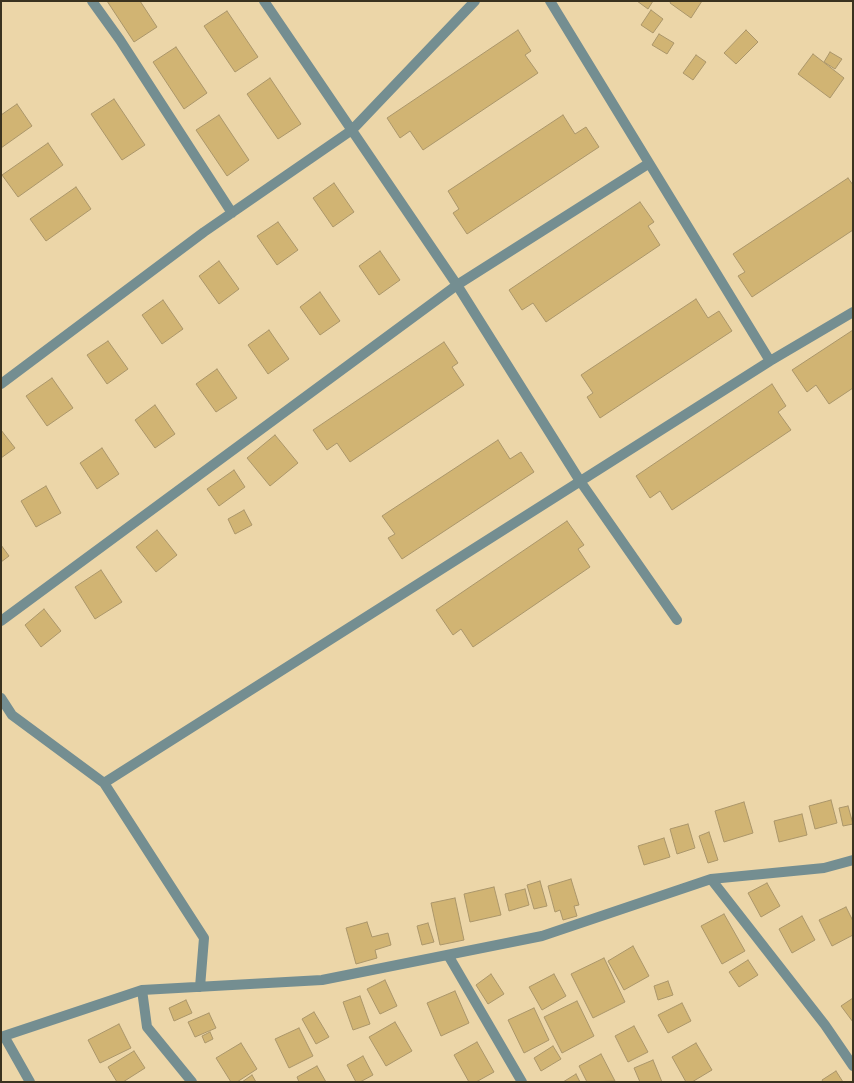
<!DOCTYPE html>
<style>
body{margin:0}
#map{position:relative;width:854px;height:1083px;overflow:hidden;background:#ecd6a8;font-family:"Archivo Narrow",sans-serif}
canvas{display:block}
.frame{position:absolute;inset:0;border:2px solid #3a321f;pointer-events:none}
</style>
<div id="map">
<canvas width="854" height="1083"></canvas>
<div class="frame"></div>
</div>
<script>
const g = document.querySelector('canvas').getContext('2d');
g.lineJoin = 'round';
function fill(path, color) { g.fillStyle = color; g.fill(path, 'evenodd'); }
const poly = rows => new Path2D(rows.map(r => 'M' + r).join(''));
function strokePath(path, color, width, dash) { g.strokeStyle = color; g.lineWidth = width; g.lineCap = dash ? 'butt' : 'round'; g.setLineDash(dash || []); g.stroke(path); }
const building = poly([
 [107,1,140,1,157,27,134,42,107,1],
 [637,1,653,1,648,9,637,1],
 [671,1,702,1,691,18,670,3,671,1],
 [651,10,663,19,653,33,641,25,651,10],
 [227,11,258,57,235,72,204,26,227,11],
 [518,30,531,51,525,55,538,73,423,150,410,131,400,138,387,118,518,30],
 [746,30,758,42,736,64,724,53,746,30],
 [659,34,674,43,667,54,652,45,659,34],
 [176,47,207,93,184,109,153,62,176,47],
 [830,52,842,59,835,69,824,62,830,52],
 [813,54,844,78,830,98,798,74,813,54],
 [696,55,706,62,693,80,683,73,696,55],
 [270,78,301,124,278,139,247,94,270,78],
 [114,99,145,145,122,160,91,114,114,99],
 [17,104,32,126,1,148,1,115,17,104],
 [219,115,249,160,227,176,196,130,219,115],
 [563,115,575,134,586,127,599,147,467,234,453,213,459,209,448,191,563,115],
 [48,143,63,165,18,197,2,175,48,143],
 [848,178,853,185,853,230,752,297,738,276,745,272,733,254,848,178],
 [334,183,354,212,333,227,313,198,334,183],
 [76,187,91,209,46,241,30,219,76,187],
 [640,202,654,222,648,226,660,245,546,322,533,303,522,310,509,290,640,202],
 [278,222,298,250,277,265,257,236,278,222],
 [380,251,400,280,379,295,359,266,380,251],
 [219,261,239,289,219,304,199,276,219,261],
 [320,292,340,321,320,335,300,307,320,292],
 [696,299,708,318,719,311,732,331,600,418,587,397,593,393,581,375,696,299],
 [163,300,183,329,162,344,142,315,163,300],
 [269,330,289,359,268,374,248,345,269,330],
 [853,330,853,388,829,404,816,385,807,392,792,370,853,330],
 [108,341,128,369,107,384,87,355,108,341],
 [444,342,458,363,452,367,464,385,350,462,337,443,327,450,313,430,444,342],
 [217,369,237,398,216,412,196,384,217,369],
 [52,378,73,408,47,426,26,396,52,378],
 [772,384,786,406,778,412,791,430,672,510,660,491,650,498,636,476,772,384],
 [155,405,175,434,155,448,135,420,155,405],
 [1,430,15,448,1,458,1,430],
 [275,435,298,463,270,486,247,458,275,435],
 [498,440,510,459,521,452,534,472,402,559,388,538,395,534,382,516,498,440],
 [102,448,119,474,97,489,80,463,102,448],
 [234,470,245,487,219,506,207,489,234,470],
 [46,486,61,513,36,527,21,501,46,486],
 [244,510,252,525,235,534,228,519,244,510],
 [567,521,584,545,578,549,590,567,473,647,461,629,453,635,436,610,567,521],
 [157,530,177,555,156,572,136,547,157,530],
 [1,545,9,556,1,562,1,545],
 [101,570,122,602,95,619,75,587,101,570],
 [44,609,61,631,41,647,25,625,44,609],
 [831,800,837,823,815,829,809,806,831,800],
 [744,802,753,833,724,842,715,811,744,802],
 [848,806,853,824,843,826,839,808,848,806],
 [802,814,807,835,779,842,774,821,802,814],
 [688,824,695,848,677,854,670,829,688,824],
 [709,832,718,860,708,863,699,836,709,832],
 [664,838,670,857,644,865,638,846,664,838],
 [571,879,579,905,574,906,577,916,563,920,560,910,555,912,548,886,571,879],
 [540,881,547,906,534,909,527,885,540,881],
 [767,883,780,906,761,917,748,893,767,883],
 [494,887,501,915,470,922,464,894,494,887],
 [525,889,529,905,509,911,505,894,525,889],
 [455,898,464,940,440,945,431,903,455,898],
 [846,907,853,921,853,935,832,946,819,920,846,907],
 [724,914,745,951,722,964,701,926,724,914],
 [802,916,815,940,792,953,779,929,802,916],
 [367,922,372,937,388,933,391,945,375,950,377,958,356,964,346,928,367,922],
 [428,923,434,942,422,945,417,926,428,923],
 [633,946,649,976,624,990,608,961,633,946],
 [604,958,625,1002,593,1018,571,974,604,958],
 [748,960,758,975,739,987,729,972,748,960],
 [491,974,504,994,488,1004,476,985,491,974],
 [554,974,566,996,542,1010,529,987,554,974],
 [385,980,397,1006,380,1014,367,989,385,980],
 [668,981,673,995,658,1000,654,986,668,981],
 [455,991,469,1023,441,1036,427,1003,455,991],
 [360,996,370,1024,353,1030,343,1002,360,996],
 [853,998,853,1022,841,1006,853,998],
 [186,1000,192,1013,174,1021,169,1008,186,1000],
 [577,1001,594,1036,562,1053,544,1017,577,1001],
 [682,1003,691,1021,668,1033,658,1015,682,1003],
 [534,1008,549,1040,524,1053,508,1020,534,1008],
 [314,1012,329,1037,316,1044,302,1019,314,1012],
 [209,1013,216,1028,195,1037,188,1022,209,1013],
 [395,1022,412,1051,386,1066,369,1037,395,1022],
 [119,1024,131,1048,100,1063,88,1040,119,1024],
 [634,1026,648,1052,628,1062,615,1036,634,1026],
 [299,1028,313,1056,289,1068,275,1039,299,1028],
 [210,1032,213,1039,205,1043,202,1036,210,1032],
 [477,1042,494,1072,476,1082,469,1082,454,1055,477,1042],
 [241,1043,257,1069,237,1082,231,1082,216,1058,241,1043],
 [696,1043,712,1070,692,1082,686,1082,672,1057,696,1043],
 [553,1046,561,1059,541,1071,534,1058,553,1046],
 [134,1051,145,1068,123,1082,117,1082,108,1067,134,1051],
 [601,1054,615,1081,587,1082,579,1066,601,1054],
 [363,1056,373,1075,360,1082,356,1082,347,1065,363,1056],
 [653,1060,662,1082,640,1082,634,1068,653,1060],
 [317,1066,326,1082,299,1082,297,1077,317,1066],
 [836,1071,843,1082,823,1082,822,1080,836,1071],
 [576,1074,580,1082,563,1082,576,1074],
 [252,1075,256,1082,242,1082,252,1075]
]);
fill(building, '#d1b473');
strokePath(building, '#ab966a', 1);
strokePath(poly([
 [92,1,120,40,232,213],
 [264,1,457,285,580,481,677,620],
 [550,1,770,361],
 [1,384,204,232,352,130,475,1],
 [1,621,457,285,648,164],
 [1,698,12,715,104,783,204,938,200,987],
 [104,783,770,361,853,312],
 [711,879,825,1025,853,1066],
 [448,955,522,1082],
 [142,990,147,1027,192,1082],
 [4,1036,30,1082],
 [1,1037,142,990,322,980,542,936,711,879,824,868,853,860]
]), '#748e91', 10);
</script>
